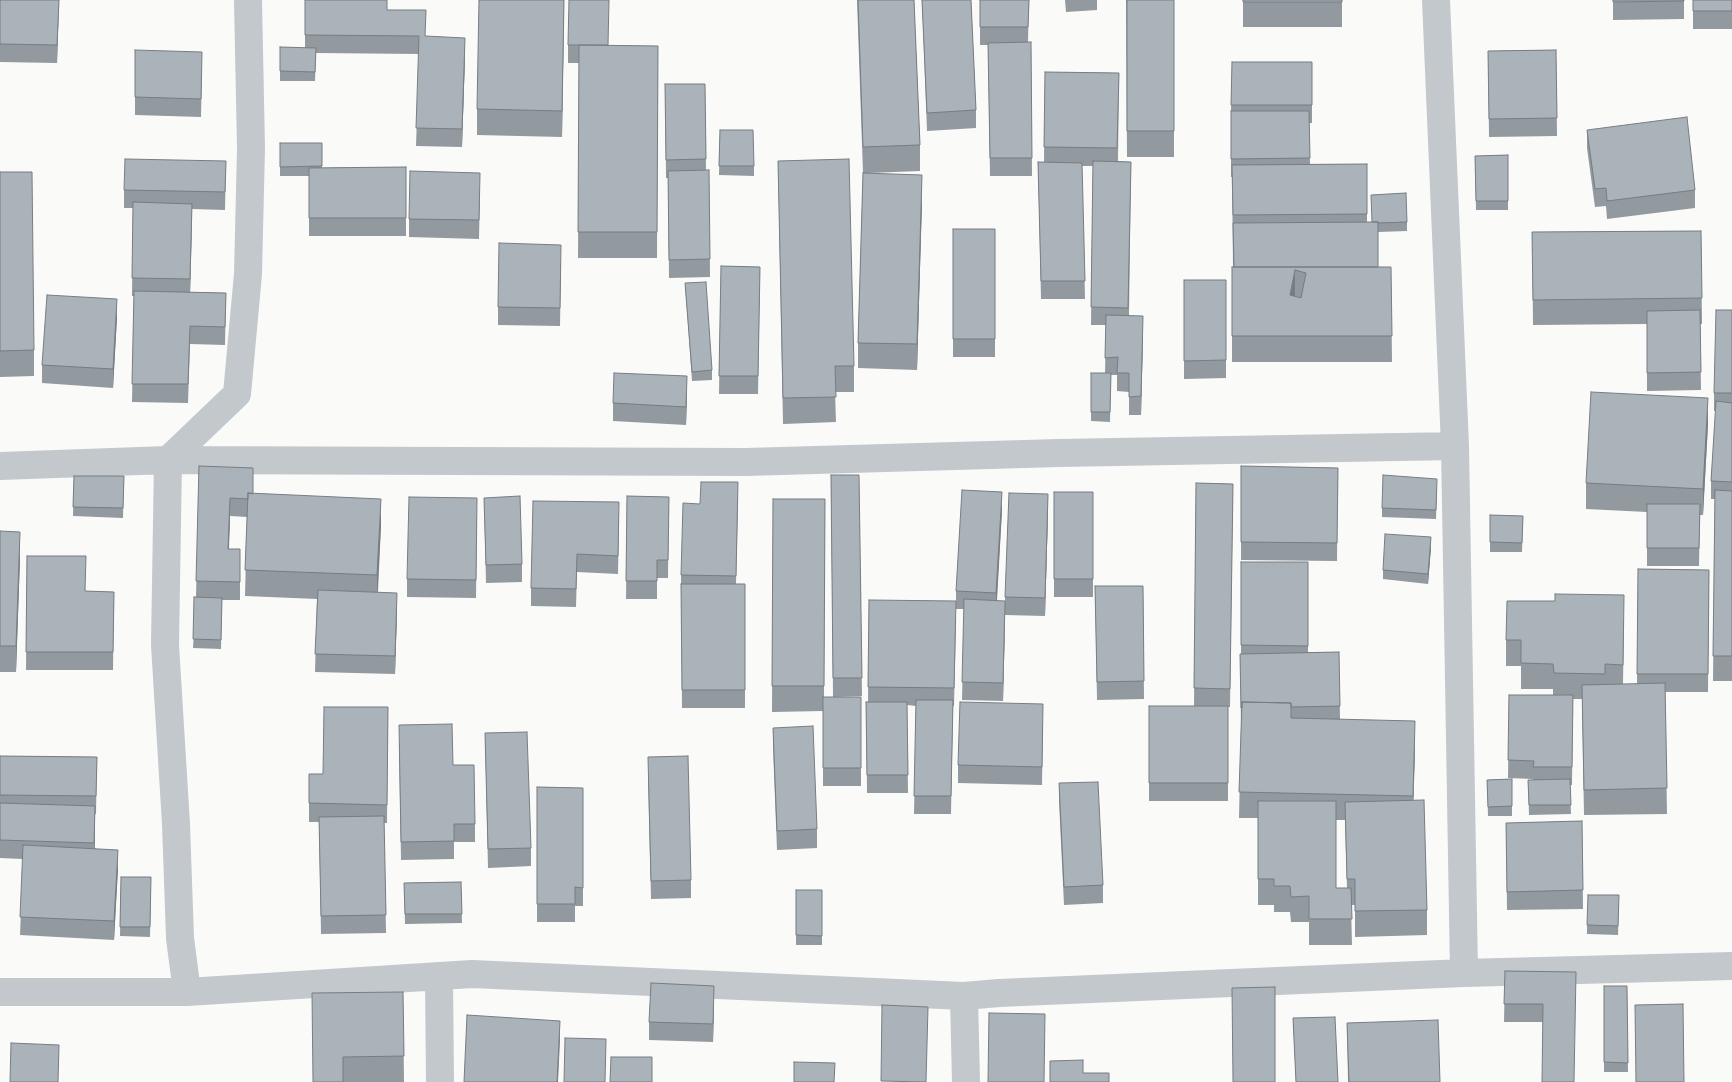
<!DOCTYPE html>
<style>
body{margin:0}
canvas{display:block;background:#fafaf8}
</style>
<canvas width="1732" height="1082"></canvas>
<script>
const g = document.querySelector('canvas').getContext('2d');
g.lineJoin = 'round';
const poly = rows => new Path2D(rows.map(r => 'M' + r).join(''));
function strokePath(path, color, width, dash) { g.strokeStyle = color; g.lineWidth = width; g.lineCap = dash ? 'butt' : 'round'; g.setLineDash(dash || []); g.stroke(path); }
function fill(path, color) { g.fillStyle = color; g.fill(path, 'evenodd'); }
strokePath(poly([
 [1436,0,1455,446,1464,973],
 [0,466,168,460,746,462,1059,453,1455,446],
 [439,976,440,1082],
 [0,992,187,992,472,974,964,996],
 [187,992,180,938,176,824,165,645,168,460,237,394,248,274,251,148,248,0],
 [966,1082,964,996,999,993,1464,973,1732,966]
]), '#c3c8cc', 28);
fill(poly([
 [0,0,59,0,57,63,0,62],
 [305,0,387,10,426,36,465,56,462,147,416,146,419,54,316,53,315,81,280,81,280,47,305,48],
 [564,0,562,137,477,135,477,109],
 [857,0,914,0,920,145,920,171,869,173,922,201,917,370,858,368,858,343,863,173],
 [922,0,971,0,976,110,976,128,927,131],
 [980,0,1029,0,1028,42,1031,42,1032,176,990,176,988,45,980,45],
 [1065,0,1097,0,1097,10,1066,12],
 [1126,0,1174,0,1174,157,1127,157],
 [1243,0,1342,0,1342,27,1243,27],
 [1613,0,1684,0,1684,19,1613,20],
 [1693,0,1732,0,1732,29,1693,29],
 [568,45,658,46,657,258,578,258,579,63,568,63],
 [1556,50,1557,136,1489,137,1488,51],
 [1232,62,1312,62,1312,123,1309,123,1310,164,1367,164,1367,222,1407,222,1407,231,1378,232,1378,267,1391,267,1392,362,1232,362,1232,267,1233,267,1232,177,1231,177,1231,111],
 [202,70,201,117,135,115,135,97],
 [1045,72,1119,73,1118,161,1131,162,1129,315,1143,334,1141,415,1129,415,1129,392,1117,391,1117,375,1111,375,1110,422,1091,421,1091,373,1105,373,1106,325,1091,325,1093,166,1082,166,1085,299,1041,299,1038,162,1044,162],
 [665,84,705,84,706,170,709,170,710,277,669,278,668,178,666,178],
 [720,130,754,166,754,176,719,175],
 [1587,130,1695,190,1695,208,1607,219,1606,206,1595,207,1587,148],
 [280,143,322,143,322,168,406,167,406,236,309,236,309,176,280,176],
 [1508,155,1508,210,1476,210,1475,156],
 [226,161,225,210,192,209,190,292,226,293,225,345,190,344,188,403,132,402,134,296,132,296,133,208,124,208,124,190],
 [778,161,854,366,854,392,835,392,836,422,783,424],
 [0,172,34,350,34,376,0,377],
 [480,191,479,239,409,237,409,219],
 [953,229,995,229,995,357,953,357],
 [1701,231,1702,324,1700,324,1701,390,1647,391,1647,324,1533,325,1532,232],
 [561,263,560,326,498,325,498,307],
 [721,266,760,267,758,394,719,394],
 [1184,280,1226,280,1226,378,1184,379],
 [685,283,712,370,712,380,692,381],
 [1732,310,1732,681,1713,681,1715,499,1711,499,1711,481,1716,411,1714,411,1714,393],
 [117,317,113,388,42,383,42,365],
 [687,394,686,425,613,421,613,403],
 [1708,424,1703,515,1700,515,1699,566,1647,566,1647,512,1586,509,1586,483],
 [199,466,253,494,381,525,378,592,397,611,395,674,315,672,317,599,245,596,247,517,230,516,229,549,240,549,240,600,222,600,221,649,193,648,196,597],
 [1241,466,1338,468,1337,561,1241,560],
 [831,475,859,475,862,696,833,697],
 [74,476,124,476,123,518,73,516],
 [1196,483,1233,484,1230,707,1228,707,1228,801,1149,801,1149,706,1194,706],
 [1437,488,1436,519,1382,517,1382,508],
 [1054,492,1093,492,1093,597,1054,597],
 [627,496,669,497,668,578,657,578,657,599,626,599],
 [484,498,522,564,522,582,486,583],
 [773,499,825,499,824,697,861,697,861,786,823,786,823,711,772,712],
 [738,501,736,584,745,584,745,708,682,708,681,575,700,504],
 [1002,510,997,601,1005,619,1003,701,962,700,964,609,956,609,956,591],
 [1048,512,1045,616,1005,615,1005,597],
 [1490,515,1523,516,1522,552,1490,552],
 [477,516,476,598,407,597,407,579],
 [619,520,618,574,577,572,576,607,531,606,531,588],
 [0,531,20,558,16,672,0,672],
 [1431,547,1428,584,1383,579,1383,570],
 [27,556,85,591,114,592,113,670,26,670],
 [1241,562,1308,562,1308,652,1339,652,1340,719,1415,746,1413,801,1427,910,1427,935,1355,937,1355,905,1351,905,1352,945,1309,945,1309,922,1291,922,1290,912,1274,912,1274,905,1258,905,1258,818,1239,818,1241,726,1240,654,1241,654],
 [1336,820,1345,820,1347,888,1336,888],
 [1638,569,1709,570,1708,692,1665,692,1667,814,1584,815,1582,699,1573,699,1572,785,1570,785,1571,814,1529,815,1528,780,1533,780,1533,779,1508,778,1509,695,1553,695,1553,689,1521,689,1521,666,1506,666,1506,640,1624,621,1623,684,1637,684],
 [1095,586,1143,586,1144,699,1097,700],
 [869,600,956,619,954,706,953,706,951,814,914,814,916,706,907,705,908,793,867,793,866,702,868,702],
 [388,707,387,823,384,823,386,933,321,934,319,822,309,822,309,803,323,774],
 [1043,722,1042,785,958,783,958,765],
 [773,728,817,829,817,848,777,850,773,747],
 [485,733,531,848,531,866,488,868],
 [399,743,453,765,475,824,475,842,454,842,454,859,401,860],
 [0,756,97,757,96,814,95,814,95,848,118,868,114,940,20,935,23,859,0,858],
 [648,775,691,880,691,898,651,899],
 [1512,779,1512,816,1488,816,1487,780],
 [1059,783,1103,885,1103,903,1064,905,1059,801],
 [537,787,583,788,583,906,575,906,575,922,537,922],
 [1582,821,1583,909,1507,910,1506,823],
 [121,877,151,877,150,937,120,936],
 [461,882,462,923,405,924,404,883],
 [796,890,822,890,822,945,796,945],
 [1619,904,1618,935,1587,934,1587,925],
 [1505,971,1576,972,1543,1022,1504,1022],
 [1604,986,1627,986,1628,1072,1604,1072],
 [403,992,404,1082,313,1082],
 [714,1004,713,1042,649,1040,649,1022],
 [1293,1018,1338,1082,1296,1082],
 [1347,1023,1440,1082,1348,1082]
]), '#929a9f');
fill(poly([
 [59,0,57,63,57,45],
 [564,0,564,15,562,137,562,111],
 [465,38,465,56,462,147,462,129],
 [922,175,922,201,917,370,917,344],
 [192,204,192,222,190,297,190,279],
 [1295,270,1295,296,1290,321,1290,295],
 [117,299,117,317,113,388,113,369],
 [1143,316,1143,334,1141,415,1141,396],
 [687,376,687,394,686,425,686,407],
 [1708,398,1708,424,1703,515,1703,489],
 [1002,492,1002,510,996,611,996,593],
 [1048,494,1048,512,1045,616,1045,598],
 [230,498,230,516,228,567,228,549],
 [381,499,381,525,377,601,377,575],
 [20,532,20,558,16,672,16,646],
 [1431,537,1431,547,1428,584,1428,574],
 [397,593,397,611,395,674,395,656],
 [1005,601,1005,619,1003,701,1003,683],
 [1415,721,1415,746,1413,822,1413,796],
 [95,806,95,824,94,861,94,843],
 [118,850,118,868,114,940,114,921],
 [714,986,714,1004,713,1042,713,1024],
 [560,1021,560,1039,558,1082,557,1082]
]), '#777d82');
const building = poly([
 [0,0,59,0,57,45,0,44,0,0],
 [305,0,387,0,387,10,426,10,425,36,465,38,462,129,416,128,419,36,305,35,305,0],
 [479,0,564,0,562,111,477,109,479,0],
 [569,0,609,0,608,45,568,45,569,0],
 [858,0,914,0,920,145,863,147,858,0],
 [922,0,971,0,976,110,927,113,922,0],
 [980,0,1029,0,1028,27,980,27,980,0],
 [1127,0,1174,0,1174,131,1127,131,1127,0],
 [1243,0,1342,0,1342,2,1243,2,1243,0],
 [1613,0,1684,0,1684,1,1613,2,1613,0],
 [1693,0,1732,0,1732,11,1693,11,1693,0],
 [1031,42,1032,158,990,158,988,43,1031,42],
 [579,45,658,46,657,232,578,232,579,45],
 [280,47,316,48,315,72,280,71,280,47],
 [135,50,202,52,201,99,135,97,135,50],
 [1556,50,1557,118,1489,119,1488,51,1556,50],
 [1232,62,1312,62,1312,105,1231,105,1232,62],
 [1045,72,1119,73,1117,148,1044,147,1045,72],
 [665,84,705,84,706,159,666,160,665,84],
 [1231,111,1309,111,1310,158,1231,159,1231,111],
 [1687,117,1695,190,1607,201,1606,188,1595,189,1587,130,1687,117],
 [720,130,753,130,754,166,719,166,720,130],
 [280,143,322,143,322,166,280,167,280,143],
 [1508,155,1508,201,1476,201,1475,156,1508,155],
 [125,159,226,161,225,192,124,190,125,159],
 [849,159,854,366,835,366,836,397,783,398,778,161,849,159],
 [1093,161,1131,162,1128,308,1091,307,1093,161],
 [1038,162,1082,163,1085,281,1041,281,1038,162],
 [1367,164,1367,214,1233,215,1232,165,1367,164],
 [406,167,406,218,309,218,309,168,406,167],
 [709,170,710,259,669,260,668,171,709,170],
 [410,171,480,173,479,220,409,219,410,171],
 [0,172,32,172,34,350,0,351,0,172],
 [863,173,922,175,917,344,858,343,863,173],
 [1406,193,1407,222,1378,223,1378,222,1372,222,1371,195,1406,193],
 [133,202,192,204,190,279,132,278,133,202],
 [1378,222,1378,267,1234,267,1233,223,1378,222],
 [953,229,995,229,995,339,953,339,953,229],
 [1701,231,1702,298,1533,300,1532,232,1701,231],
 [499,243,561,245,560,308,498,307,499,243],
 [721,266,760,267,758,376,719,376,721,266],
 [1232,267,1391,267,1392,336,1232,336,1232,267],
 [1295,270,1306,273,1301,298,1290,295,1295,270],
 [1184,280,1226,280,1226,360,1184,361,1184,280],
 [706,282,712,370,692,372,685,283,706,282],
 [134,291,226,293,225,327,190,326,188,384,132,384,134,291],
 [47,295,117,299,113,369,42,365,47,295],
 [1700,310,1701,372,1647,373,1647,311,1700,310],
 [1716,310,1732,310,1732,393,1714,393,1716,310],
 [1106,315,1143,316,1141,396,1129,397,1129,373,1117,373,1118,357,1105,358,1106,315],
 [614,373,687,376,686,407,613,403,614,373],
 [1091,373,1111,373,1110,412,1091,412,1091,373],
 [1591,392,1708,398,1703,489,1586,483,1591,392],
 [1716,401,1732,403,1732,482,1711,481,1716,401],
 [199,466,253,468,253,494,248,493,248,499,230,498,228,549,240,549,240,582,196,581,199,466],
 [1241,466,1338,468,1337,543,1241,542,1241,466],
 [831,475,859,475,862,678,833,678,831,475],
 [1383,475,1437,479,1436,510,1382,508,1383,475],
 [74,476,124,476,123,508,73,507,74,476],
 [701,482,738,482,736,576,681,575,683,503,700,504,701,482],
 [1196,483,1233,484,1230,689,1194,688,1196,483],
 [962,490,1002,492,996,593,956,591,962,490],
 [1715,490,1732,491,1732,656,1713,656,1715,490],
 [1054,492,1093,492,1093,579,1054,579,1054,492],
 [248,493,381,499,377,575,245,570,248,493],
 [1009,493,1048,494,1045,598,1005,597,1009,493],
 [520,496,522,564,486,565,484,498,520,496],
 [627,496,669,497,668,560,657,560,657,581,626,581,627,496],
 [409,497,477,498,476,580,407,579,409,497],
 [773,499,825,499,824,686,772,686,773,499],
 [533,501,619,502,618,556,577,554,576,589,531,588,533,501],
 [1647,504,1700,504,1699,548,1647,548,1647,504],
 [1490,515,1523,516,1522,543,1490,542,1490,515],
 [0,531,20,532,16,646,0,646,0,531],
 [1385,534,1431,537,1428,574,1383,570,1385,534],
 [27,556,86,556,85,591,114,592,113,652,26,652,27,556],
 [1241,562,1308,562,1308,646,1241,645,1241,562],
 [1638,569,1709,570,1708,674,1637,674,1638,569],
 [681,584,745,584,745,690,682,690,681,584],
 [1095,586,1143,586,1144,681,1097,682,1095,586],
 [318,590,397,593,395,656,315,654,318,590],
 [1555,594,1624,595,1623,665,1605,664,1605,674,1554,673,1553,664,1521,663,1521,640,1506,640,1507,601,1555,601,1555,594],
 [194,597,222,598,221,640,193,639,194,597],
 [964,599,1005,601,1003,683,962,682,964,599],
 [869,600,956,601,954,688,868,687,869,600],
 [1339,652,1340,706,1291,707,1291,703,1242,702,1242,708,1241,708,1240,654,1339,652],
 [1665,683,1667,788,1584,790,1582,685,1665,683],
 [1509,695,1573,695,1572,767,1533,767,1534,761,1508,760,1509,695],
 [823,697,861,697,861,768,823,768,823,697],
 [916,700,953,700,951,796,914,796,916,700],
 [866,702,907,702,908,775,867,775,866,702],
 [960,702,1043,704,1042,767,958,765,960,702],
 [1242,702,1291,703,1291,718,1415,721,1413,796,1239,792,1242,702],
 [1149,706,1228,706,1228,783,1149,783,1149,706],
 [324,707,388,707,387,805,309,803,309,774,323,774,324,707],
 [452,724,453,765,474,765,475,824,454,824,454,841,401,842,399,725,452,724],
 [813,726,817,829,777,831,773,728,813,726],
 [527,732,531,848,488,849,485,733,527,732],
 [0,756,97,757,96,796,0,795,0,756],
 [688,756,691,880,651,881,648,757,688,756],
 [1512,779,1512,806,1488,807,1487,780,1512,779],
 [1570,779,1571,805,1529,805,1528,780,1570,779],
 [1098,782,1103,885,1064,887,1059,783,1098,782],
 [537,787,583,788,583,888,575,887,575,904,537,904,537,787],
 [1424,800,1427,910,1355,911,1355,879,1347,879,1345,802,1424,800],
 [1258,801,1336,801,1336,888,1351,888,1352,919,1309,919,1309,896,1291,897,1290,886,1274,886,1274,879,1258,879,1258,801],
 [0,803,95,806,94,843,0,840,0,803],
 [384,816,386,915,321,916,319,817,384,816],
 [1582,821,1583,890,1507,892,1506,823,1582,821],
 [23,845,118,850,114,921,20,917,23,845],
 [121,877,151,877,150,927,120,927,121,877],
 [461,882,462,914,405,914,404,883,461,882],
 [796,890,822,890,822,936,796,935,796,890],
 [1588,895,1619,895,1618,926,1587,925,1588,895],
 [1505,971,1576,972,1574,1082,1542,1082,1543,1004,1504,1004,1505,971],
 [651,983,714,986,713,1024,649,1022,651,983],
 [1604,986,1627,986,1628,1063,1604,1062,1604,986],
 [1275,987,1275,1082,1233,1082,1232,988,1275,987],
 [403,992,404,1056,343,1057,343,1082,313,1082,312,993,403,992],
 [1683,1004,1684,1082,1636,1082,1635,1005,1683,1004],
 [882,1005,928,1007,926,1082,881,1081,882,1005],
 [989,1013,1045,1014,1044,1082,988,1082,989,1013],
 [467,1015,560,1021,557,1082,464,1082,467,1015],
 [1335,1017,1338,1082,1296,1082,1293,1018,1335,1017],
 [1438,1020,1440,1082,1349,1082,1347,1023,1438,1020],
 [565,1038,606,1039,605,1082,564,1082,565,1038],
 [11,1043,59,1045,58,1082,10,1082,11,1043],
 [611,1057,652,1057,652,1082,610,1082,611,1057],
 [1083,1060,1083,1073,1109,1073,1109,1082,1050,1082,1050,1061,1083,1060],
 [794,1062,835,1063,834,1082,794,1082,794,1062]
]);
fill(building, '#aab3b9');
strokePath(building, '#777d82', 1);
</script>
